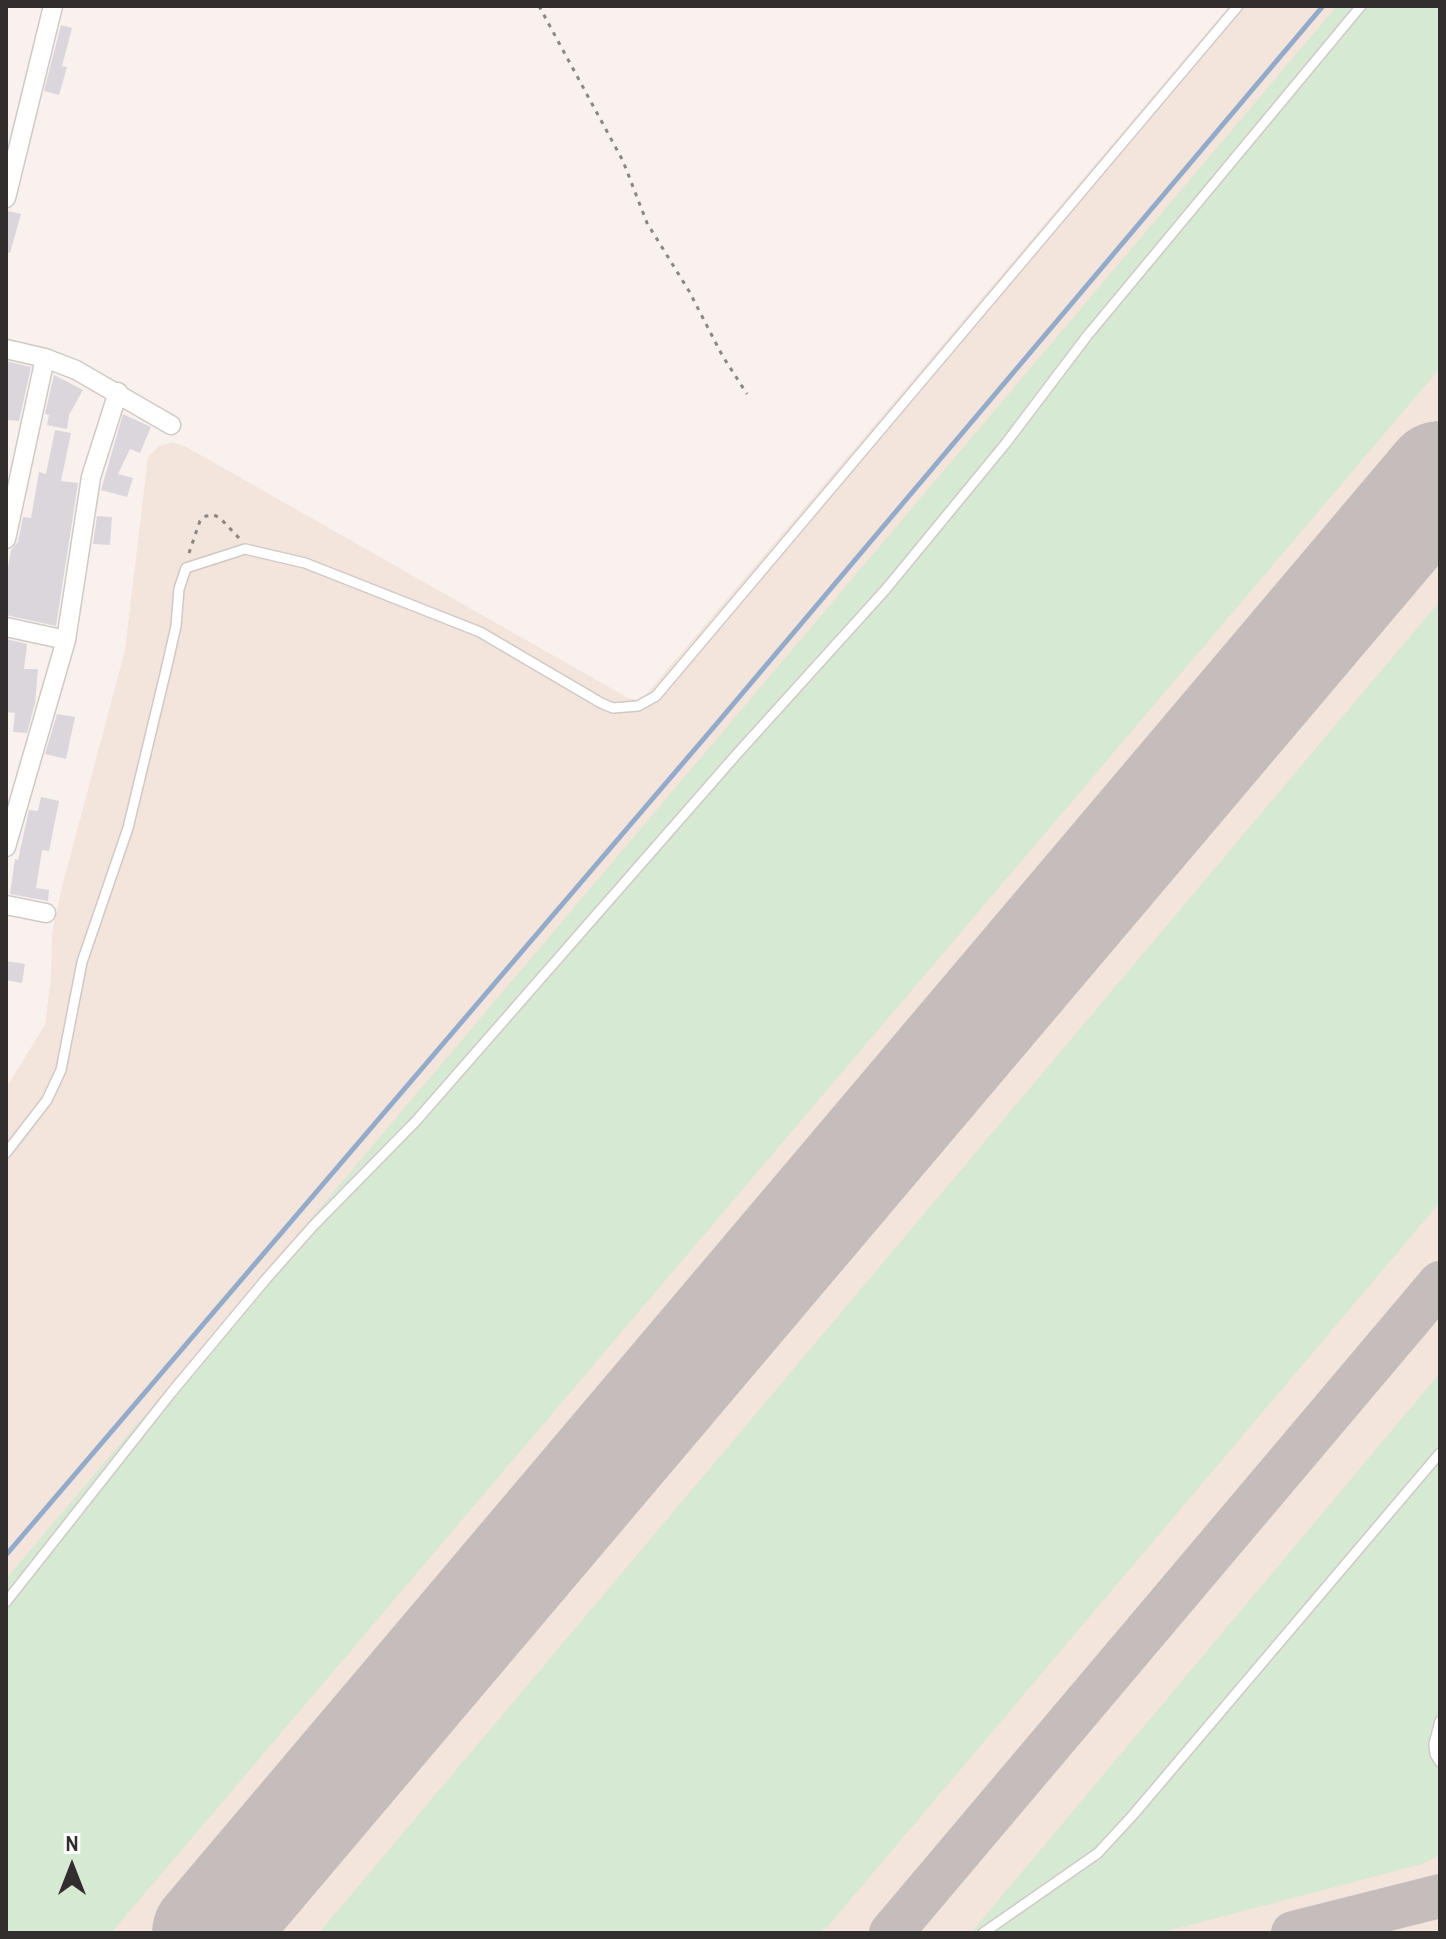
<!DOCTYPE html>
<style>
body{margin:0}
#map{position:relative;width:1446px;height:1939px;overflow:hidden;background:#f9f1ee;font-family:"Archivo Narrow",sans-serif}
canvas{display:block}
.frame{position:absolute;inset:0;border:8px solid #312e2d;pointer-events:none}
.north{position:absolute;left:32px;top:1827px;width:80px;height:80px;-webkit-text-stroke:6px #fff;paint-order:stroke;rotate:0deg;font-size:22px;font-weight:700;line-height:32px;text-align:center;color:#312e2d}
.north::after{content:'';display:block;margin:auto;width:28px;height:36px;background:#312e2d;clip-path:polygon(50% 0,100% 100%,50% 72%,0 100%)}
</style>
<div id="map">
<canvas width="1446" height="1939"></canvas>
<div class="frame"></div>
<div class="north">N</div>
</div>
<script>
const g = document.querySelector('canvas').getContext('2d');
g.lineJoin = 'round';
function fill(path, color) { g.fillStyle = color; g.fill(path, 'evenodd'); }
const poly = rows => new Path2D(rows.map(r => 'M' + r).join(''));
function strokePath(path, color, width, dash) { g.strokeStyle = color; g.lineWidth = width; g.lineCap = dash ? 'butt' : 'round'; g.setLineDash(dash || []); g.stroke(path); }
fill(poly([
 [1229,6,1440,6,1440,1933,6,1933,6,1088,45,1025,51,978,52,933,61,891,125,650,148,457,159,446,173,442,188,448,628,698,637,700,644,697]
]), '#f3e4dc');
fill(poly([
 [1337,6,1440,6,1440,368,111,1933,6,1933,6,1579],
 [1440,601,1440,1202,828,1926,817,1933,319,1933],
 [1440,1373,1440,1855,1422,1864,1159,1933,971,1933]
]), '#d5e9d3');
strokePath(poly([
 [6,1555,719,721,1323,6]
]), '#93abca', 5);
strokePath(poly([
 [222,1933,240,1896],
 [891,1933,1440,1283],
 [1293,1933,1440,1896]
]), '#c4bdbb', 44);
strokePath(poly([
 [208,1933,1440,477]
]), '#c4bdbb', 112);
fill(poly([
 [61,25,72,28,62,66,67,67,59,95,44,91],
 [8,211,21,214,10,253,6,252],
 [6,361,31,367,19,421,6,420],
 [54,375,83,390,69,415,67,429,47,425,49,415,45,414],
 [123,414,151,427,140,453,130,449,118,474,133,478,127,497,101,490],
 [55,430,71,433,61,481,78,483,56,626,6,615,6,578,11,550,18,542,23,517,31,518,39,472,46,474],
 [97,516,112,517,110,545,93,544],
 [6,639,27,644,24,669,38,669,35,703,27,733,13,732,15,713,6,712],
 [57,714,75,717,66,759,45,754],
 [41,797,59,801,49,851,42,850,36,888,49,890,48,901,10,894,15,859,18,860,29,810,38,811],
 [6,961,25,964,22,983,6,980]
]), '#dad6dc');
const lane = poly([
 [6,1153,47,1100,61,1070,82,962,128,828,166,670,176,626,179,589,186,568,245,549,305,563,480,632,601,703,613,708,638,706,656,696,1238,6],
 [6,1602,171,1393,266,1279,313,1226,416,1121,736,755,886,589,1006,443,1087,336,1361,6],
 [1440,1721,1434,1744,1435,1754,1440,1762],
 [983,1933,1098,1853,1133,1815,1440,1453]
]);
const street = poly([
 [6,198,53,6],
 [6,349,45,358,76,370,171,425],
 [6,539,45,358],
 [6,627,66,640],
 [6,847,66,640,91,477,118,392],
 [6,905,46,913]
]);
strokePath(lane, '#d0c9c5', 12);
strokePath(street, '#d0c9c5', 21);
strokePath(poly([
 [539,6,623,161,647,223,689,291,722,355,747,394],
 [189,553,200,521,206,516,214,515,220,518,239,538]
]), '#8b8684', 3, [4, 6]);
strokePath(lane, '#fff', 9);
strokePath(street, '#fff', 18);
</script>
